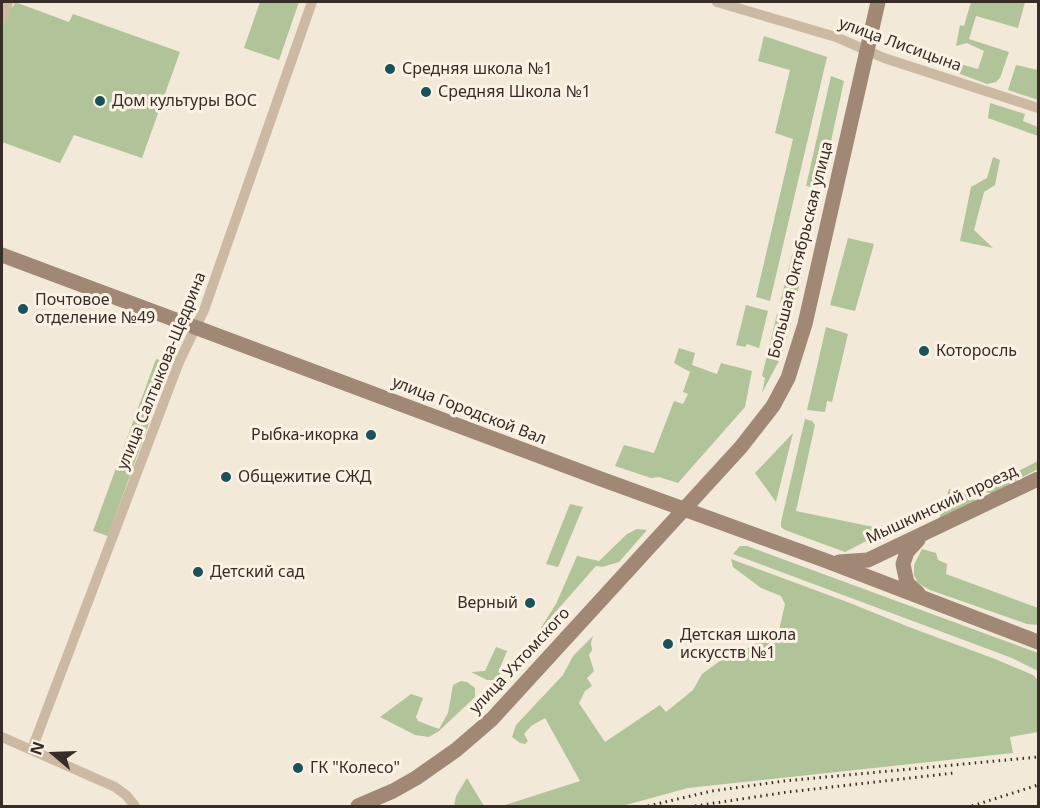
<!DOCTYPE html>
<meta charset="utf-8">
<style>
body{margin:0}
#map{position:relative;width:1040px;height:808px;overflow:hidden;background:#f3e9d9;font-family:"Noto Sans",sans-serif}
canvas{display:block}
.frame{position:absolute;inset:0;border:3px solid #372d26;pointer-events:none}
.north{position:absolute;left:24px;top:724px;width:60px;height:60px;-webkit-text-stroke:4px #fbf2e5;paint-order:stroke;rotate:289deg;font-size:16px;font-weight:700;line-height:24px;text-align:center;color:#372d26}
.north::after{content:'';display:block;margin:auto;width:21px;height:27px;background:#372d26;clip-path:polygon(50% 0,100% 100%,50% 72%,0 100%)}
</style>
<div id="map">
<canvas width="1040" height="808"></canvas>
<div class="frame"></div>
<div class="north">N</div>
</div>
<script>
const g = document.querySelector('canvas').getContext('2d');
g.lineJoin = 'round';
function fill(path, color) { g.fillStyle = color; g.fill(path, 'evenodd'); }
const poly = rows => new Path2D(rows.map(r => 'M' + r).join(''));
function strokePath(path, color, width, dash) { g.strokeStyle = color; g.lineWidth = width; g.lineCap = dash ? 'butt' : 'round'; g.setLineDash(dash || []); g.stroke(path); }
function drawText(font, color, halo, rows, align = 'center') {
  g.font = font + ' "Noto Sans",sans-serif'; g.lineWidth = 6; g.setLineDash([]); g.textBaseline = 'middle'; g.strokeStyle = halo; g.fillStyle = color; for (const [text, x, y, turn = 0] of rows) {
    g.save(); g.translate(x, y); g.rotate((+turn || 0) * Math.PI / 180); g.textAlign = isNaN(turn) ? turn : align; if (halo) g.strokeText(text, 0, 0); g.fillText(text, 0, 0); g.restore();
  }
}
fill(poly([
 [15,2,69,22,73,14,180,52,142,158,74,135,60,163,2,142,2,29,10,5,13,7],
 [260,2,299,2,279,60,244,48],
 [971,2,1025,2,1018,28,976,16,969,39,1009,52,1000,78,996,82,987,84,955,72,953,67,960,64,978,69,984,51,967,43,956,46,960,25,964,26],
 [764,36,827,57,770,301,756,297,793,139,775,133,790,70,758,61],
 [1016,65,1038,70,1038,100,1008,90],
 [831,76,844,81,822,183,819,184,817,188,806,186],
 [990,103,1025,114,1023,121,1038,127,1038,136,988,118],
 [993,157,1000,160,995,185,984,192,974,230,993,248,960,241,971,187,987,178],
 [848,238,874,244,855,311,830,305],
 [792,255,804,258,805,263,795,303,789,306,780,303],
 [746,305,768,311,759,348,747,344,745,347,736,345],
 [777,314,786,315,791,322,781,357,762,393,765,378,762,376],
 [826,327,848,334,832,402,827,401,825,412,807,410],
 [679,348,695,353,692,365,717,374,721,363,752,371,745,407,678,483,659,477,651,478,615,466,624,445,654,453,674,401,683,404,688,394,683,392,690,372,674,363],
 [156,359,171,363,108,536,93,531],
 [805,419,812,421,815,425,796,511,888,530,845,552,785,530,781,527,781,522],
 [793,433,776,502,755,473],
 [1038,461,1038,469,991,494,981,490],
 [949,489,960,489,971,499,980,501,939,519],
 [570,504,583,507,558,567,546,564],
 [637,529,647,530,619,562,602,567,596,566,552,616,528,648,556,604,577,556,599,561,627,534],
 [740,546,747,546,1038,653,1038,671,1012,658,733,554],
 [922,549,936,553,938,560,947,564,946,574,1038,608,1038,625,1027,624,930,590,918,583,914,575,914,565],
 [731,559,850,603,909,627,995,659,1033,675,1038,680,1038,732,1010,737,1013,753,688,788,622,806,502,806,580,781,545,718,531,726,524,734,528,741,525,744,520,743,512,737,516,725,563,675,573,656,593,636,591,642,592,650,589,655,594,671,587,678,592,686,585,691,579,703,605,742,660,705,666,712,693,690,702,674,735,650,745,650,779,630,785,604,781,596,761,588,733,567],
 [496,647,507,651,500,668,504,670,495,680,487,680,471,672,485,671],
 [461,681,467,682,475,688,475,697,439,731,429,737,415,735,380,717,411,694,423,698,416,717,418,721,439,729,448,713,453,685],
 [467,778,484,806,454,806,456,796]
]), '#b1c398');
strokePath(poly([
 [717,2,836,37,884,58,1038,108],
 [2,20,8,2],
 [2,737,115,787,126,795,135,806],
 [32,749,179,362,204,310,312,2]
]), '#ccb9a4', 10);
strokePath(poly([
 [2,255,601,479,824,560,1038,642],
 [839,562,868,560,1038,479],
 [918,593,907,583,903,564,907,552,918,540],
 [358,806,393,791,416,778,456,750,492,719,741,447,773,406,788,378,805,324,878,2]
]), '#a08875', 15);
strokePath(poly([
 [648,806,712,791,784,781,1038,757],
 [695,806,788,792,954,773],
 [972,806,1038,785]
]), '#372d26', 3, [1.5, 4.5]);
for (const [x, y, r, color] of [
 [390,69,6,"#19525b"],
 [426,92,6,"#19525b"],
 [100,101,6,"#19525b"],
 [23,309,6,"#19525b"],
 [924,351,6,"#19525b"],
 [371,435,6,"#19525b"],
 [226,477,6,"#19525b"],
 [198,572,6,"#19525b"],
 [530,603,6,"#19525b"],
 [668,644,6,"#19525b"],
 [298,768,6,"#19525b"]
]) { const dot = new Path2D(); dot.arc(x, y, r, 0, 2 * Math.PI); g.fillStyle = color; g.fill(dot); strokePath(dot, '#fbf2e5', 2); }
drawText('16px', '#372d26', '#fbf2e5', [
 ["улица Лисицына",900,45,20],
 ["Большая Октябрьская улица",801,250,-76],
 ["улица Салтыкова-Щедрина",162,371,-68],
 ["улица Городской Вал",469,411,21],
 ["Мышкинский проезд",942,505,-25],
 ["улица Ухтомского",520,661,-47]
]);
drawText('16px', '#372d26', '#fbf2e5', [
 ["Средняя школа №1",402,69],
 ["Средняя Школа №1",438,92],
 ["Дом культуры ВОС",112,101],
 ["Почтовое",35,300],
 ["отделение №49",35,318],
 ["Которосль",936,351],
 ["Рыбка-икорка",359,435,"right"],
 ["Общежитие СЖД",238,477],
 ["Детский сад",210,572],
 ["Верный",518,603,"right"],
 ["Детская школа",680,635],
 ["искусств №1",680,653],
 ["ГК \"Колесо\"",310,768]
], 'left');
</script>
